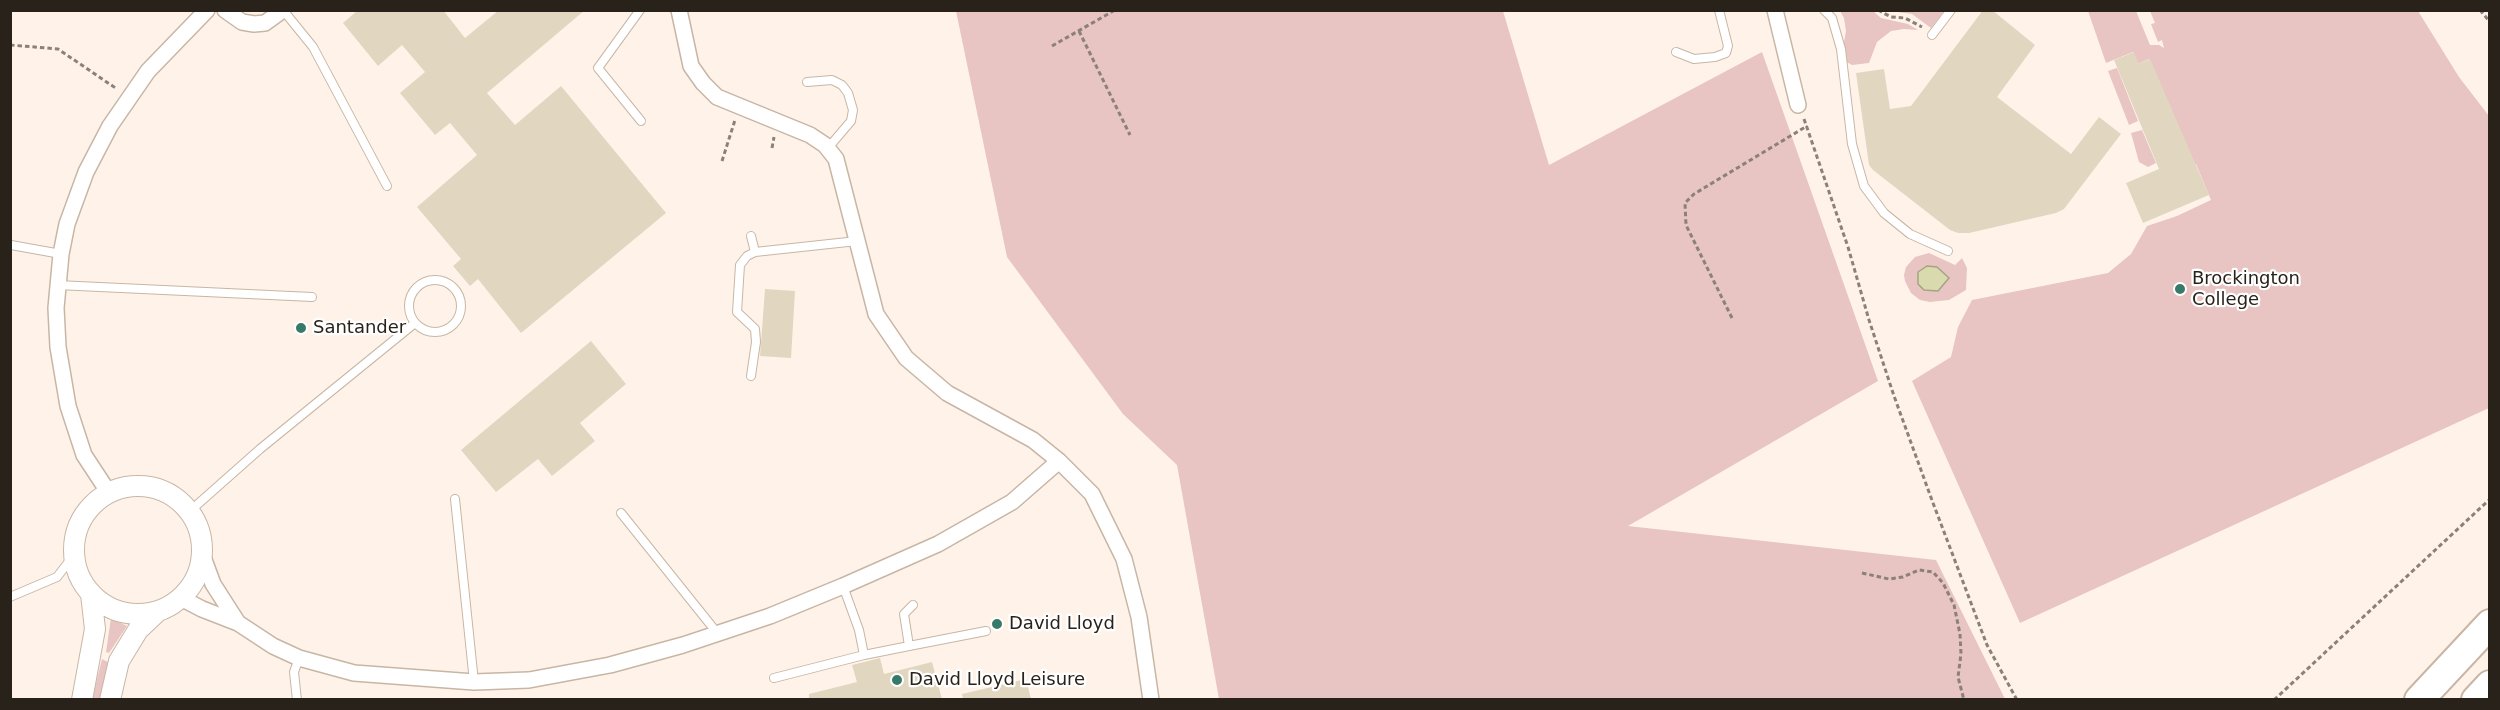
<!DOCTYPE html>
<style>
body{margin:0}
#map{position:relative;width:2500px;height:710px;overflow:hidden;background:#fff3e9;font-family:"DejaVu Sans",sans-serif}
canvas{display:block}
.frame{position:absolute;inset:0;border:12px solid #29221b;pointer-events:none}
</style>
<div id="map">
<canvas width="2500" height="710"></canvas>
<div class="frame"></div>
</div>
<script>
const g = document.querySelector('canvas').getContext('2d');
g.lineJoin = 'round';
function fill(path, color) { g.fillStyle = color; g.fill(path, 'evenodd'); }
const poly = rows => new Path2D(rows.map(r => 'M' + r).join(''));
function strokePath(path, color, width, dash) { g.strokeStyle = color; g.lineWidth = width; g.lineCap = dash ? 'butt' : 'round'; g.setLineDash(dash || []); g.stroke(path); }
function drawText(font, color, halo, rows, align = 'center') {
  g.font = font + ' "DejaVu Sans",sans-serif'; g.lineWidth = 4.5; g.setLineDash([]); g.textBaseline = 'middle'; g.strokeStyle = halo; g.fillStyle = color; for (const [text, x, y, turn = 0] of rows) {
    g.save(); g.translate(x, y); g.rotate((+turn || 0) * Math.PI / 180); g.textAlign = isNaN(turn) ? turn : align; if (halo) g.strokeText(text, 0, 0); g.fillText(text, 0, 0); g.restore();
  }
}
fill(poly([
 [956,11,1503,11,1549,165,1762,52,1878,381,1628,526,1936,560,2005,699,1219,699,1177,465,1123,414,1007,257],
 [1840,11,1873,11,1881,18,1908,24,1918,30,1904,29,1891,31,1877,42,1869,63,1852,65,1841,59,1846,31,1844,18],
 [1890,11,1944,11,1931,28,1912,14],
 [2088,11,2136,11,2150,45,2159,45,2164,48,2162,40,2158,42,2151,24,2155,23,2150,11,2418,11,2459,77,2489,116,2489,408,2020,623,1912,381,1951,357,1958,327,1972,300,2108,273,2131,254,2147,226,2177,216,2211,200,2196,164,2182,169,2149,59,2138,64,2133,52,2106,63],
 [2117,68,2138,121,2129,125,2108,71],
 [2142,130,2156,163,2148,167,2139,162,2131,133],
 [1929,253,1955,265,1962,258,1967,268,1966,290,1949,300,1930,302,1920,300,1911,293,1905,281,1904,275,1906,267,1915,257],
 [111,618,127,626,109,653,106,652],
 [102,659,108,662,100,699,92,700]
]), '#e8c4c2');
const water = poly([
 [1927,266,1937,267,1949,278,1938,291,1924,290,1918,284,1918,272,1927,266]
]);
fill(water, '#d9dbaf');
strokePath(water, '#a4a483', 1.5);
fill(poly([
 [358,10,443,10,465,38,499,10,585,10,487,93,515,125,561,86,666,213,521,333,478,279,470,286,453,266,461,259,417,207,477,155,450,123,435,135,400,93,425,72,402,45,378,66,343,23],
 [1983,10,1992,10,2035,45,1997,97,2071,154,2099,117,2121,134,2064,209,2056,213,1969,233,1958,233,1950,230,1873,170,1869,165,1856,73,1884,69,1890,109,1911,106],
 [2134,52,2138,64,2150,59,2209,195,2143,223,2126,183,2159,169,2114,60],
 [765,289,795,291,791,358,760,356],
 [591,341,626,384,580,423,595,441,552,476,538,459,496,492,461,450],
 [880,658,884,674,932,662,942,699,809,699,809,694,857,682,852,665],
 [1026,679,1031,699,963,699,962,694]
]), '#e1d7c1');
const service = poly([
 [283,10,313,47,387,186],
 [640,10,598,68,641,121],
 [1824,10,1832,18,1841,49,1852,144,1864,186,1884,213,1910,234,1948,251],
 [1932,35,1951,10],
 [1676,52,1694,59,1715,57,1726,53,1728,46,1719,10],
 [807,82,832,80,842,85,848,93,853,110,851,121,828,148],
 [751,236,755,252,747,256,740,265,737,312,755,329,756,342,751,376],
 [11,245,61,254],
 [755,252,857,241],
 '409 306a26 26 0 1 1 52 0a26 26 0 1 1-52 0Z',
 [57,285,312,297],
 [455,499,474,682],
 [190,511,260,449,415,323],
 [621,513,718,634],
 [843,586,859,630,864,655,909,646],
 [10,597,57,577,74,555],
 [913,605,904,614,909,646,986,631],
 [774,678,864,655],
 [297,700,294,672,299,658]
]);
const minor = poly([
 [225,10,242,22,254,24,265,23,283,10],
 [679,10,691,66,703,83,717,97,810,135,825,145,836,159,876,314,906,358,947,393,1033,440,1059,461,1092,494,1124,559,1139,617,1151,700],
 [1775,10,1798,105],
 [109,493,84,455,68,406,58,347,56,308,61,254,67,224,86,172,110,126,148,71,207,10],
 [203,557,213,584,238,623],
 [181,598,202,609,238,623,273,646,299,658,354,673,474,682,529,680,610,665,683,645,770,616,843,586,938,544,1012,502,1059,461]
]);
const tertiary = poly([
 '74 550a64 64 0 1 1 128 0a64 64 0 1 1-128 0Z',
 [82,700,95,629,91,594],
 [110,700,119,661,138,630,157,612]
]);
const motorway = poly([
 [2419,700,2490,624],
 [2476,700,2490,685]
]);
strokePath(service, '#c8b6a5', 10);
strokePath(minor, '#c8b6a5', 18);
strokePath(tertiary, '#c8b6a5', 22);
strokePath(motorway, '#c8b6a5', 32);
strokePath(poly([
 [1878,10,1891,17,1905,18,1922,27],
 [2480,10,2490,22],
 [1079,31,1130,135],
 [10,45,58,49,117,89],
 [1052,46,1115,10],
 [1804,119,1848,247,1869,320,1894,396,1933,503,1987,645,2017,700],
 [772,148,774,137],
 [722,161,735,120],
 [1732,318,1686,225,1685,203,1694,194,1807,126],
 [1862,573,1889,579,1903,577,1919,570,1933,572,1943,583,1954,605,1960,634,1961,654,1958,677,1964,700],
 [2274,700,2490,499]
]), '#8b8179', 3, [4.5, 3]);
strokePath(service, '#fff', 8);
strokePath(minor, '#fff', 15);
strokePath(tertiary, '#fff', 20);
strokePath(motorway, '#fff', 28);
for (const [x, y, r, color] of [
 [2180,289,6,"#387a6a"],
 [301,328,6,"#387a6a"],
 [997,624,6,"#387a6a"],
 [897,680,6,"#387a6a"]
]) { const dot = new Path2D(); dot.arc(x, y, r, 0, 2 * Math.PI); g.fillStyle = color; g.fill(dot); strokePath(dot, '#fff', 2); }
drawText('18px', '#29221b', '#fff', [
 ["Brockington",2192,279],
 ["College",2192,300],
 ["Santander",313,328],
 ["David Lloyd",1009,624],
 ["David Lloyd Leisure",909,680]
], 'left');
</script>
